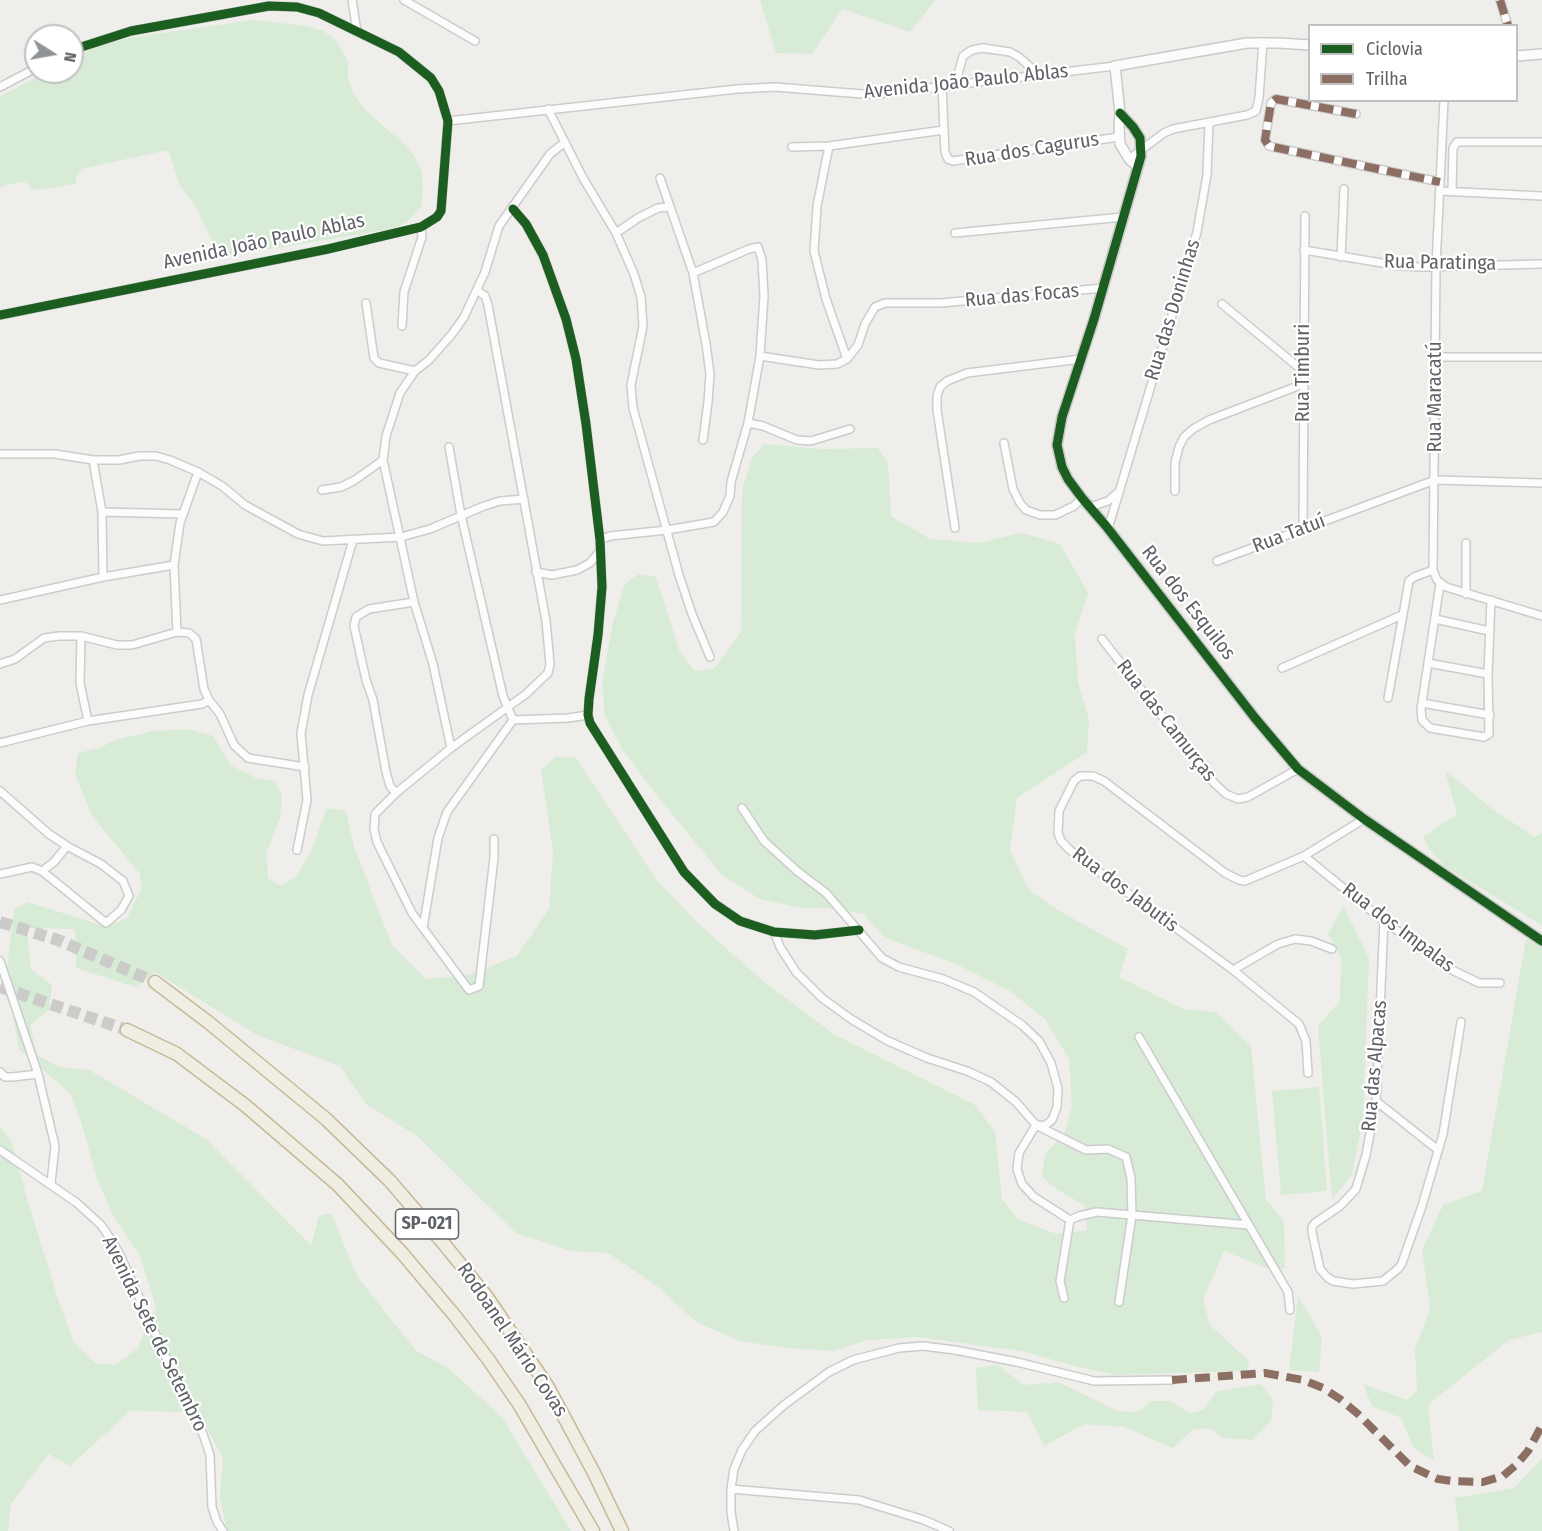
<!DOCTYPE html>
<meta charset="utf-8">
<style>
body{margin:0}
#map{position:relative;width:1542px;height:1531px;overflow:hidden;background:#efeeea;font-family:"Fira Sans Condensed",sans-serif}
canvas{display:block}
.legend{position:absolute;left:1308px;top:24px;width:210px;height:78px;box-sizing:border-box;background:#fff;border:2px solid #bfc1c3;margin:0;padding:8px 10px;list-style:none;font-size:18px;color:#5f6368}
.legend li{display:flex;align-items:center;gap:12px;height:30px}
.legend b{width:30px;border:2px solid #bfc1c3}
.north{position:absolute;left:24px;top:24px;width:60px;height:60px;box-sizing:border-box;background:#fff;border:2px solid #bfc1c3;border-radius:50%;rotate:101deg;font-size:16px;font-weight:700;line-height:24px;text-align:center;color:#5f6368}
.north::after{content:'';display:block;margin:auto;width:21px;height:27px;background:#919496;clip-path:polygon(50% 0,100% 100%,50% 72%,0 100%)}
</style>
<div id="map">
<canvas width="1542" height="1531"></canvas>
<ul class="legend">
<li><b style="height:8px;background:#1b5e20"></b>Ciclovia</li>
<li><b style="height:8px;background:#8d6e63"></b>Trilha</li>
</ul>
<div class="north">N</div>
</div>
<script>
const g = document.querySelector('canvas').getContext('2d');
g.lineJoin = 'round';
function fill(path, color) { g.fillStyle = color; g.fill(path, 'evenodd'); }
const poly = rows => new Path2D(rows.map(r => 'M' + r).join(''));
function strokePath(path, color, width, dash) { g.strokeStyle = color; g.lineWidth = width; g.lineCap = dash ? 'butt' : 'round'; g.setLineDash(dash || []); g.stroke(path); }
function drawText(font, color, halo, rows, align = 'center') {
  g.font = font + ' "Fira Sans Condensed",sans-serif'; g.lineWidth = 4.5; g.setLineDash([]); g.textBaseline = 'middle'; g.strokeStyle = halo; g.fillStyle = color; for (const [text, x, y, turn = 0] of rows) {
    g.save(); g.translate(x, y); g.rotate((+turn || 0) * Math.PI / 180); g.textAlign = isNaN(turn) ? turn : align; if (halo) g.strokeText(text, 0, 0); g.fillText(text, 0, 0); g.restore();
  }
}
fill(poly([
 [760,0,935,0,910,32,842,9,812,54,776,53],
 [254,20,306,26,323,31,336,40,348,61,348,77,353,93,364,109,403,143,414,156,422,172,423,190,421,207,410,219,396,228,223,257,213,243,194,203,180,186,169,152,163,151,81,169,77,175,75,184,36,190,31,189,27,183,20,182,0,187,0,97,46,72,72,72,72,58,105,44,133,37],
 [764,444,822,449,878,448,888,464,891,516,930,539,978,543,1022,533,1060,544,1088,593,1075,634,1078,682,1089,720,1087,752,1017,798,1010,850,1029,890,1061,912,1128,949,1119,977,1183,1009,1216,1012,1251,1046,1266,1200,1284,1221,1285,1268,1274,1271,1224,1251,1203,1300,1210,1325,1249,1361,1247,1371,1117,1375,1070,1365,1022,1351,917,1337,868,1340,833,1351,788,1348,739,1341,695,1321,657,1286,608,1253,571,1251,516,1233,417,1136,366,1104,340,1066,257,1035,155,972,135,987,76,968,75,929,27,928,31,969,52,985,49,1010,30,1025,37,1055,59,1067,89,1070,206,1139,311,1245,319,1216,331,1213,357,1276,416,1351,447,1367,502,1417,571,1531,227,1531,220,1496,223,1458,198,1412,130,1411,70,1466,49,1454,11,1503,8,1531,0,1531,0,1126,12,1142,26,1195,59,1302,74,1343,95,1363,115,1365,137,1349,156,1308,140,1256,113,1215,97,1179,81,1122,71,1094,19,1049,6,977,14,909,28,902,107,927,127,918,141,889,140,874,92,816,75,774,78,753,99,748,118,739,154,731,187,729,213,736,232,766,256,778,275,781,282,795,280,818,267,852,268,878,281,886,295,877,310,854,327,808,346,811,354,847,392,945,426,979,468,975,517,956,549,909,553,851,541,770,555,757,576,758,658,882,702,927,762,980,835,1035,975,1105,995,1132,1002,1199,1019,1220,1057,1234,1087,1230,1085,1206,1052,1186,1042,1176,1045,1154,1064,1134,1072,1107,1069,1059,1045,1019,1010,991,956,964,886,938,863,914,829,908,801,908,760,899,722,875,654,792,622,749,605,716,602,682,613,623,624,585,639,574,656,577,679,650,695,671,714,669,741,632,742,491,752,458],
 [1445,770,1495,811,1535,837,1542,833,1542,925,1444,866,1429,848,1423,837,1457,814],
 [1343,906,1369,958,1363,1119,1352,1174,1332,1200,1318,1026,1340,1001,1341,957,1328,934],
 [1526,939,1542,948,1542,1332,1509,1340,1428,1405,1434,1461,1413,1447,1401,1418,1372,1406,1363,1384,1407,1400,1417,1390,1415,1349,1430,1309,1422,1250,1443,1205,1482,1191],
 [1319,1087,1327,1191,1281,1195,1272,1091],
 [1298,1296,1322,1337,1319,1372,1289,1370],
 [998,1365,1023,1385,1058,1382,1118,1411,1137,1412,1151,1401,1171,1401,1189,1413,1203,1410,1216,1392,1260,1384,1273,1399,1271,1421,1253,1440,1223,1438,1209,1428,1192,1430,1173,1448,1124,1427,1084,1424,1044,1446,1027,1412,978,1410,976,1368],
 [1542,1458,1542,1531,1459,1531,1455,1498,1514,1488]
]), '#d8ebd6');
strokePath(poly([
 [0,922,58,940,155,982],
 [0,987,127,1030]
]), '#cbcbca', 12, [12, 6]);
const street = poly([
 [352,0,357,31],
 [404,0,475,41],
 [1500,0,1508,26],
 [955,85,963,56,972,50,983,48,1010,52,1019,57,1039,75],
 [942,86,945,152,948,159,953,161,1119,137],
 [0,87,36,68],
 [1444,100,1436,266,1433,570,1437,580,1446,587,1542,616],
 [548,109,583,178,616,233,634,274,641,297,643,326,631,385,633,408,679,575,692,614,710,657],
 [1356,114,1276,99,1271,103,1265,140,1269,146,1273,147,1440,182],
 [448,121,737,89,775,87,862,94,877,94,1115,66],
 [829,146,817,206,814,251,826,299,847,359],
 [792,147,829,146,944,130],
 [1129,159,1164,133,1173,129,1247,115,1256,111,1259,98,1263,42],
 [660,178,693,273,706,344,710,374,708,402,703,440],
 [1440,191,1542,196],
 [1452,192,1453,148,1457,142,1542,142],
 [513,209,526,224,543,255,566,319,576,359,586,424,600,540,602,587,598,635,589,699,588,715,590,723,684,872,715,904,740,921,774,932,815,935,859,930],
 [616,233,638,218,658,208,669,207],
 [955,233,1123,217],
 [1304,250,1400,266,1422,267,1542,264],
 [1341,257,1344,189],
 [366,303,374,358,379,363,415,371],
 [1222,304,1303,371],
 [0,315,328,249,421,227,437,217,441,211,448,121,439,91,431,78,399,52,319,13,297,7,269,6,131,31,72,50],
 [402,326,404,292,422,237,421,227],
 [760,356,819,365,837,364,847,359,858,345,865,324,875,307,885,303,941,303,1103,288],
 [1435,357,1542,357],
 [748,423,763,426,797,440,811,441,850,429],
 [1004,443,1013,489,1020,503,1026,510,1040,515,1055,515,1074,506,1082,498],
 [449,447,461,515,503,696,513,720],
 [0,454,55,454,93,460,119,460,139,456,156,456,170,460,198,472,222,486,245,505,298,534,323,541,401,537,430,529,484,506,500,501,524,499],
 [93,460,102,512,103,577],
 [322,490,341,487,355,480,383,460],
 [1175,491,1175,463,1179,447,1184,437,1193,429,1209,420,1303,384],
 [1090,507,1108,501,1117,493],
 [102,512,182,514],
 [955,528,937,410,937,396,940,387,947,381,967,373,1081,359],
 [1108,529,1197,232,1207,175,1209,122],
 [1303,529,1305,216],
 [600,540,610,536,667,530,714,522,723,512,730,496,731,482,748,423,760,356,764,296,762,260,758,247,749,249,693,273],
 [1466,543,1466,594],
 [1217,561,1435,480,1542,483],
 [536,572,552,575,577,570,590,563,600,551],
 [1440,584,1421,709,1422,720,1430,728,1484,737,1489,734,1488,674,1491,600],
 [0,600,103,577,174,565],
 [1435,619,1489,631],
 [177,632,174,565,180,523,198,472],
 [81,636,80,683,88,721],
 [1102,639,1214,783,1226,794,1238,799,1248,797,1298,769],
 [1428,663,1488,674],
 [0,664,15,659,44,638,59,636,81,636,117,645,132,645,177,632,189,633,196,639,204,689,209,700,220,714,234,745,248,758,305,767],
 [1282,668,1402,615],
 [1388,698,1409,581,1414,577,1433,570],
 [1422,703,1490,715],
 [0,743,88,721,202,704,209,700],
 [451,748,433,664,414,602,383,460,386,436,400,393,415,371,429,360,452,334,464,317,485,272,499,226,550,154,565,142],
 [0,791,49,834,67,846,54,862,42,871],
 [396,793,390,786,386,772,373,700,366,680,354,626,356,617,369,609,414,602],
 [742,808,764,841,797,871,826,893,882,958,899,967,943,979,974,992,1022,1025,1039,1041,1051,1063,1058,1089,1057,1107,1052,1120,1044,1126,1038,1125],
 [494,839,494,858,479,986,469,990,423,928,438,838,447,812,513,720,568,718,588,715],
 [297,850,307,800,301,733,308,695,353,540],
 [1304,856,1384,921,1452,970,1479,983,1500,983],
 [0,874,32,867,42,871,106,923,121,910,129,896,123,881,101,864,67,846],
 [1384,921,1376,1101,1366,1155,1356,1189,1340,1206,1315,1223,1312,1227,1312,1232,1320,1269,1327,1277,1333,1281,1353,1284,1383,1281,1399,1268,1402,1263,1422,1206,1443,1134,1461,1022],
 [423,928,412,913,377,842,374,829,375,814,396,793,451,748,526,694,548,673,550,664,546,621,488,305,485,296,478,291],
 [774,932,780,947,796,972,822,998,851,1019,886,1040,927,1058,967,1071,991,1082,1016,1102,1036,1125,1086,1150,1108,1149,1126,1157,1131,1178,1132,1215,1119,1302],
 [0,961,38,1074],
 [1233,970,1278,944,1295,939,1311,941,1332,949],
 [1139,1037,1288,1292,1290,1310],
 [0,1072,5,1077,12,1077,38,1074,55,1146,51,1183],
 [1308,1073,1306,1041,1299,1024,1233,970,1071,851,1061,841,1058,833,1059,811,1074,781,1080,776,1093,776,1104,781,1225,873,1239,880,1245,881,1304,856,1364,819],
 [1376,1101,1438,1150],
 [1036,1125,1019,1153,1017,1169,1022,1184,1034,1197,1070,1220],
 [0,1150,77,1203,101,1225,112,1241,121,1257,185,1400,203,1434,210,1455,212,1507,217,1522,223,1531],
 [1064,1298,1060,1281,1070,1220,1079,1216,1097,1212,1249,1225],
 [731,1489,859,1500,924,1520,949,1531],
 [734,1531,731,1512,731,1489,734,1469,742,1450,755,1431,784,1405,829,1372,853,1360,899,1348,923,1346,955,1350,1017,1362,1094,1381,1172,1380]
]);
const secondary = poly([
 [1516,56,1542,54],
 [1120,113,1133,127,1140,138,1141,156,1094,319,1062,417,1057,445,1062,467,1068,479,1082,498,1106,526,1255,718,1298,769,1364,819,1542,941],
 [1138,167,1129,159,1120,144,1119,127,1120,113,1115,66,1247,43,1279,43,1310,45]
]);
const highway = poly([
 [155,982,208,1022,326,1119,390,1181,444,1244,487,1297,548,1387,594,1473,622,1531],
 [127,1030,177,1054,246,1106,338,1185,402,1253,455,1316,488,1359,519,1404,593,1531]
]);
strokePath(street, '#cbcccc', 10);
strokePath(secondary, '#cacacb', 12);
strokePath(highway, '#c8b996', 15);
strokePath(street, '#fdfcfc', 7);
strokePath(secondary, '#fdfcfc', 9);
strokePath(highway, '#f0ede3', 12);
strokePath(poly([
 [1500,0,1508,26],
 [1356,114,1276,99,1271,103,1265,140,1269,146,1273,147,1440,182],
 [1172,1380,1265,1373,1303,1380,1323,1388,1340,1399,1358,1414,1410,1466,1438,1479,1452,1481,1483,1482,1503,1476,1516,1465,1528,1451,1542,1425]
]), '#8d6e63', 8, [15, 8]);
strokePath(poly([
 [1120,113,1133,127,1140,138,1141,156,1094,319,1062,417,1057,445,1062,467,1068,479,1082,498,1106,526,1255,718,1298,769,1364,819,1542,941],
 [513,209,526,224,543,255,566,319,576,359,586,424,600,540,602,587,598,635,589,699,588,715,590,723,684,872,715,904,740,921,774,932,815,935,859,930],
 [0,315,328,249,421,227,437,217,441,211,448,121,439,91,431,78,399,52,319,13,297,7,269,6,131,31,72,50]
]), '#1b5e20', 9);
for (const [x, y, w] of [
 [427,1224,63]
]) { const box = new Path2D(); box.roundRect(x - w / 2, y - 15, w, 30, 4.5); g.fillStyle = '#fff'; g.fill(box); strokePath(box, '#5f6368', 1.5); }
drawText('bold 18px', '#5f6368', null, [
 ["SP-021",427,1224]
]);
drawText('20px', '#5f6368', '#fff', [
 ["Avenida João Paulo Ablas",966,82,-6],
 ["Rua dos Cagurus",1032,150,-9],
 ["Avenida João Paulo Ablas",264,242,-12],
 ["Rua Paratinga",1440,263,1],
 ["Rua das Focas",1022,296,-5],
 ["Rua das Doninhas",1173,310,-73],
 ["Rua Timburi",1303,373,-90],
 ["Rua Maracatú",1435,397,-90],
 ["Rua Tatuí",1289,534,-21],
 ["Rua dos Esquilos",1188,603,52],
 ["Rua das Camurças",1166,721,52],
 ["Rua dos Jabutis",1125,890,37],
 ["Rua dos Impalas",1398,928,37],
 ["Rua das Alpacas",1375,1066,-85],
 ["Avenida Sete de Setembro",154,1334,64],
 ["Rodoanel Mário Covas",512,1340,56]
]);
</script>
